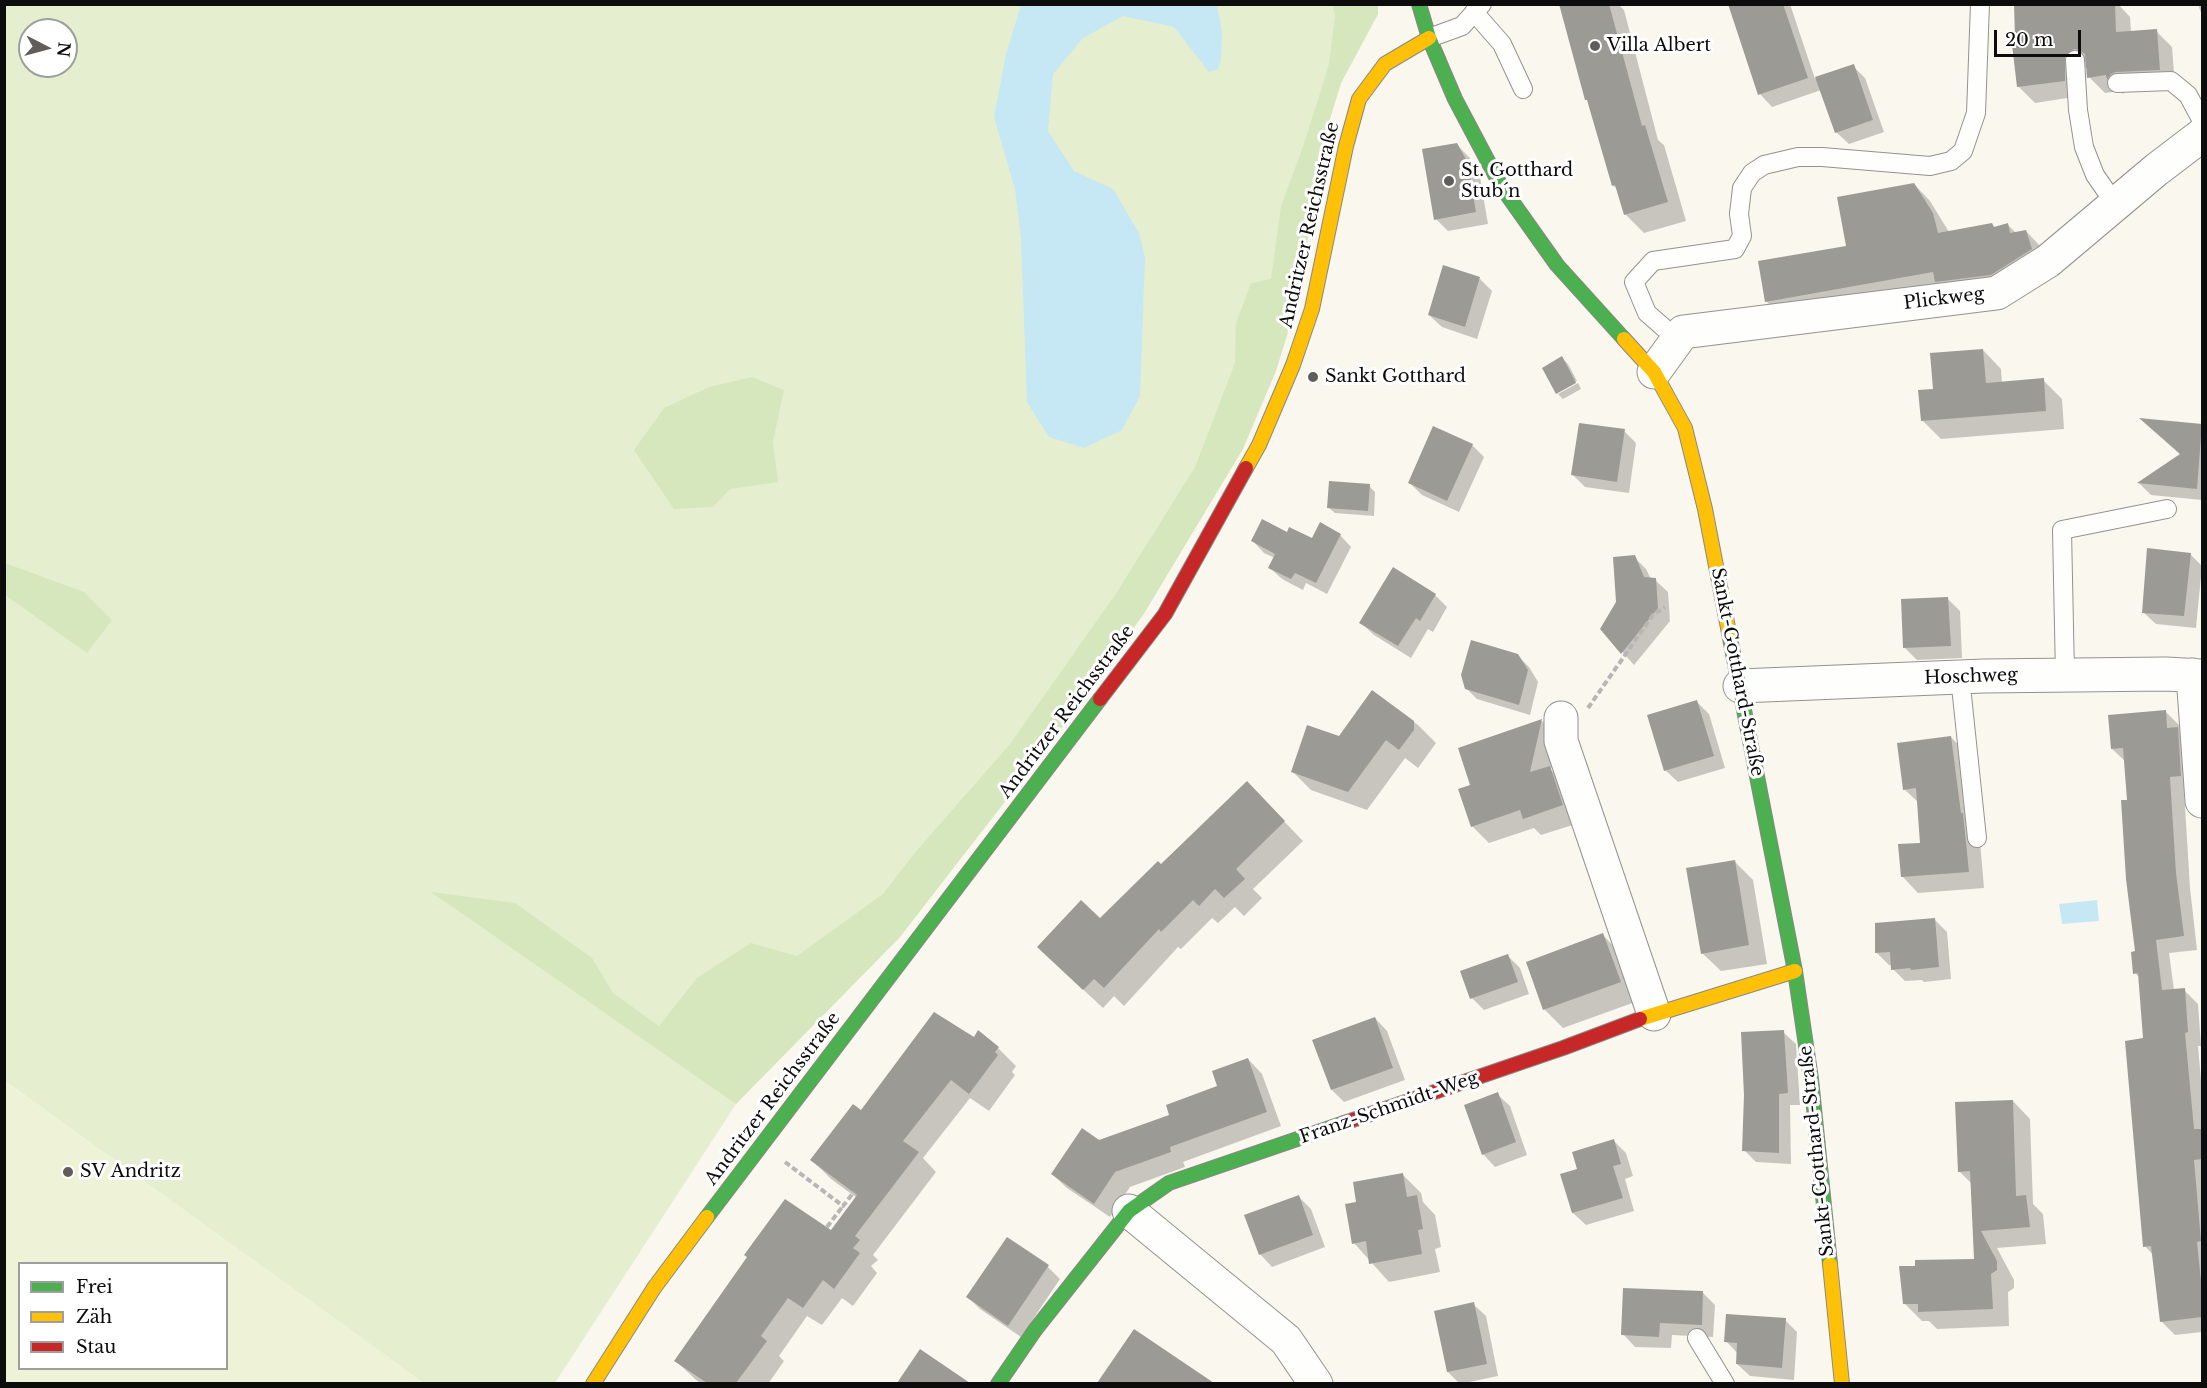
<!DOCTYPE html>
<meta charset="utf-8">
<style>
body{margin:0}
#map{position:relative;width:2207px;height:1388px;overflow:hidden;background:#faf7ef;font-family:"Libre Baskerville",serif}
canvas{display:block}
.frame{position:absolute;inset:0;border:6px solid #0c0c0c;pointer-events:none}
.legend{position:absolute;left:18px;top:1262px;width:210px;height:108px;box-sizing:border-box;background:#fff;border:2px solid #9e9e9e;margin:0;padding:8px 10px;list-style:none;font-size:18px;color:#0c0c0c}
.legend li{display:flex;align-items:center;gap:12px;height:30px}
.legend b{width:30px;border:2px solid #9e9e9e}
.north{position:absolute;left:18px;top:18px;width:60px;height:60px;box-sizing:border-box;background:#fff;border:2px solid #9e9e9e;border-radius:50%;rotate:96deg;font-size:16px;font-weight:700;line-height:24px;text-align:center;color:#0c0c0c}
.north::after{content:'';display:block;margin:auto;width:21px;height:27px;background:#5f5e5b;clip-path:polygon(50% 0,100% 100%,50% 72%,0 100%)}
.scale{position:absolute;left:1994px;top:30px;width:87px;height:27px;box-sizing:border-box;border:3px solid #0c0c0c;border-top:0;padding-left:8px;font-size:18px;line-height:21px;white-space:nowrap;color:#0c0c0c;-webkit-text-stroke:4px #fff;paint-order:stroke}
</style>
<div id="map">
<canvas width="2207" height="1388"></canvas>
<div class="frame"></div>
<ul class="legend">
<li><b style="height:8px;background:#4caf50"></b>Frei</li>
<li><b style="height:8px;background:#ffc107"></b>Zäh</li>
<li><b style="height:8px;background:#c62828"></b>Stau</li>
</ul>
<div class="north">N</div>
<div class="scale">20 m</div>
</div>
<script>
const g = document.querySelector('canvas').getContext('2d');
g.lineJoin = 'round';
function fill(path, color) { g.fillStyle = color; g.fill(path, 'evenodd'); }
const poly = rows => new Path2D(rows.map(r => 'M' + r).join(''));
function strokePath(path, color, width, dash) { g.strokeStyle = color; g.lineWidth = width; g.lineCap = dash ? 'butt' : 'round'; g.setLineDash(dash || []); g.stroke(path); }
function drawText(font, color, halo, rows, align = 'center') {
  g.font = font + ' "Libre Baskerville",serif'; g.lineWidth = 6; g.setLineDash([]); g.textBaseline = 'middle'; g.strokeStyle = halo; g.fillStyle = color; for (const [text, x, y, turn = 0] of rows) {
    g.save(); g.translate(x, y); g.rotate((+turn || 0) * Math.PI / 180); g.textAlign = isNaN(turn) ? turn : align; if (halo) g.strokeText(text, 0, 0); g.fillText(text, 0, 0); g.restore();
  }
}
fill(poly([
 [5,5,1378,5,1378,14,1341,83,1324,138,1311,223,1145,612,900,937,736,1104,555,1383,423,1383,5,1081],
 [30,30,66,30,66,66,30,66]
]), '#e5efcf');
fill(poly([
 [1333,5,1378,5,1378,14,1341,83,1324,138,1311,223,1294,313,1276,371,1243,449,1145,612,1056,736,900,937,736,1104,431,892,515,903,592,958,613,993,659,1026,697,978,751,943,797,956,883,894,913,855,1010,744,1117,592,1195,467,1235,363,1236,323,1251,283,1271,279,1281,206,1304,144,1329,64,1335,16],
 [752,377,784,390,773,442,778,482,730,489,713,507,674,509,634,450,664,408,709,387],
 [5,563,84,592,112,620,87,653,5,595]
]), '#d6e7bd');
fill(poly([
 [5,1081,390,1358,423,1383,5,1383],
 [20,1264,226,1264,226,1368,20,1368]
]), '#eef3d8');
fill(poly([
 [1021,5,1217,5,1222,31,1221,59,1218,69,1209,72,1174,27,1123,16,1083,38,1053,74,1048,131,1074,171,1113,189,1139,233,1145,258,1140,396,1122,430,1084,448,1049,437,1027,402,1021,239,1015,189,994,117,1006,54],
 [2097,900,2099,921,2062,924,2059,904]
]), '#c6e7f4');
fill(poly([
 [1561,4,1618,4,1624,10,1658,140,1664,145,1686,221,1644,233,1626,215,1619,191,1613,185],
 [1729,4,1790,4,1815,79,1853,66,1865,78,1884,132,1849,144,1836,132,1821,90,1772,107,1760,94],
 [2016,4,2118,4,2130,17,2131,32,2156,31,2172,47,2175,86,2126,89,2123,94,2120,91,2105,93,2089,77,2088,66,2080,72,2080,96,2035,103,2019,87],
 [2198,4,2202,4,2202,16],
 [1457,145,1469,157,1480,177,1488,224,1448,231,1436,219],
 [1914,184,1930,201,1949,232,1995,228,2008,225,2016,233,2026,231,2042,248,2007,291,1782,317,1766,301,1847,247],
 [1444,267,1480,279,1492,291,1477,339,1442,327,1429,315],
 [1983,350,2001,369,2002,383,2043,380,2062,399,2064,429,1941,439,1922,420,1934,390],
 [1562,358,1568,364,1577,381,1557,392],
 [1578,383,1581,389,1563,399,1558,394],
 [2143,420,2202,425,2202,500,2151,495,2139,483,2181,455],
 [1624,431,1636,443,1629,493,1585,487,1573,475],
 [1472,445,1484,457,1459,512,1422,495,1409,482],
 [1369,486,1375,492,1374,516,1335,513,1329,508],
 [1287,534,1313,540,1340,535,1351,547,1327,594,1306,583,1303,590,1282,579,1270,568,1275,558,1264,553,1253,541],
 [2190,554,2202,566,2196,628,2156,624,2143,612],
 [1634,557,1646,569,1651,579,1655,580,1668,592,1670,621,1634,665,1602,629,1618,603],
 [1435,595,1447,607,1433,632,1428,629,1411,658,1374,635,1361,623],
 [1947,598,1960,611,1962,658,1917,660,1905,648],
 [1518,656,1529,667,1538,682,1530,715,1477,699,1466,688],
 [1373,692,1418,725,1436,743,1418,768,1405,758,1367,810,1311,790,1293,772,1339,737],
 [1696,701,1709,714,1725,768,1678,782,1665,770],
 [2165,711,2179,725,2180,731,2191,742,2195,789,2184,790,2190,888,2197,950,2169,953,2174,990,2184,990,2198,1004,2201,1046,2198,1046,2202,1092,2202,1332,2175,1335,2161,1321,2153,1255,2145,1246,2144,1039,2140,978,2135,973,2136,953,2126,762,2112,749],
 [1542,721,1559,738,1551,770,1567,785,1579,823,1541,835,1534,828,1489,843,1472,826,1472,786,1459,749],
 [1951,737,1967,754,1979,830,1984,888,1918,893,1902,876,1922,844,1919,803,1904,789],
 [1247,783,1303,841,1253,889,1262,898,1244,916,1235,907,1218,923,1212,918,1181,949,1178,947,1124,1006,1114,996,1103,1008,1058,966,1100,920,1162,866],
 [1734,861,1753,880,1767,964,1721,971,1702,953],
 [1934,919,1947,932,1951,979,1924,982,1922,980,1905,981,1893,969,1892,965,1889,965,1877,953],
 [1603,935,1621,954,1638,1001,1563,1028,1544,1009],
 [1508,956,1520,968,1529,994,1484,1010,1472,998],
 [1375,1018,1387,1031,1405,1080,1344,1102,1332,1090],
 [1783,1032,1796,1044,1800,1105,1790,1105,1791,1164,1756,1162,1744,1150],
 [974,1039,998,1048,1016,1066,1012,1072,1015,1075,989,1111,970,1098,923,1158,936,1172,873,1255,878,1260,871,1266,877,1273,853,1306,842,1298,822,1325,807,1316,779,1356,784,1361,768,1384,701,1384,695,1379,676,1361,831,1232,857,1198,831,1179,812,1160,861,1112],
 [1248,1059,1262,1074,1281,1126,1183,1162,1185,1167,1130,1187,1110,1217,1067,1188,1052,1174,1099,1141,1171,1115,1219,1087],
 [1497,1094,1510,1106,1527,1155,1495,1167,1483,1154],
 [2013,1101,2030,1119,2033,1204,2043,1214,2046,1244,1997,1248,2014,1280,2014,1288,2008,1292,2009,1326,1937,1329,1929,1321,1922,1321,1904,1303,1976,1261,1972,1184,1959,1171],
 [1614,1141,1626,1153,1633,1176,1625,1179,1634,1211,1586,1225,1573,1213,1562,1175,1579,1170],
 [1402,1174,1421,1193,1423,1202,1435,1215,1441,1247,1435,1249,1440,1272,1389,1282,1354,1243],
 [1299,1197,1311,1209,1325,1247,1272,1267,1260,1254],
 [1008,1239,1048,1267,1060,1279,1021,1337,980,1309,968,1297],
 [1703,1293,1715,1305,1713,1337,1672,1335,1671,1348,1635,1347,1623,1334],
 [1473,1304,1486,1316,1498,1376,1460,1384,1448,1372],
 [1785,1320,1797,1332,1794,1380,1750,1376,1737,1364,1738,1354,1726,1341],
 [1135,1331,1195,1372,1206,1384,1099,1384],
 [920,1351,967,1383,967,1384,898,1384]
]), '#0003');
fill(poly([
 [1559,4,1609,4,1642,126,1645,125,1668,202,1624,215,1615,185,1612,186,1587,100,1585,100],
 [1728,4,1783,4,1808,78,1758,95],
 [2014,4,2115,4,2116,32,2157,29,2160,70,2116,72,2111,74,2107,80,2106,75,2087,78,2085,54,2079,50,2074,49,2065,56,2065,81,2017,87,2011,36,2015,38],
 [1854,64,1873,120,1835,133,1815,77],
 [1457,143,1468,163,1476,212,1434,220,1422,149],
 [1914,183,1933,213,1938,233,1992,223,1994,227,2008,223,2010,233,2026,230,2032,249,1991,275,1935,282,1933,272,1765,302,1758,261,1846,246,1837,197],
 [1443,265,1480,277,1465,327,1428,315],
 [1983,349,1986,383,2044,378,2046,411,1921,421,1918,390,1933,389,1930,353],
 [1562,356,1576,383,1556,394,1542,368],
 [2139,418,2202,424,2197,489,2137,483,2180,454],
 [1579,423,1625,429,1617,482,1571,475],
 [1433,426,1473,444,1447,501,1408,483],
 [1329,481,1370,484,1368,511,1327,508],
 [1262,519,1287,532,1289,527,1312,538,1320,522,1341,534,1316,583,1295,573,1291,579,1268,568,1275,554,1251,541],
 [2147,548,2191,553,2184,616,2142,613],
 [1635,555,1644,577,1656,578,1658,608,1621,654,1600,629,1616,602,1613,557],
 [1393,567,1436,594,1420,621,1416,618,1398,646,1359,623],
 [1948,597,1951,646,1903,648,1901,599],
 [1471,640,1518,654,1528,670,1519,705,1465,689,1461,675],
 [1372,690,1414,721,1414,730,1399,750,1386,740,1348,792,1291,772,1307,725,1339,736],
 [1697,700,1714,756,1664,771,1647,715],
 [2166,710,2167,728,2178,727,2181,776,2170,777,2176,873,2184,936,2156,940,2162,990,2185,988,2188,1032,2185,1033,2194,1129,2202,1129,2202,1159,2194,1160,2201,1241,2197,1242,2202,1291,2202,1317,2160,1322,2151,1246,2143,1247,2125,1041,2143,1038,2138,973,2133,974,2131,952,2135,951,2126,879,2121,800,2127,800,2123,748,2111,749,2108,715],
 [1542,719,1530,772,1550,766,1563,805,1523,819,1520,810,1471,827,1458,789,1470,785,1458,748],
 [1951,736,1961,813,1963,813,1969,872,1901,877,1898,844,1920,843,1916,788,1903,790,1897,743],
 [1247,781,1285,821,1236,869,1245,879,1224,898,1215,889,1199,906,1193,900,1161,932,1159,929,1104,988,1094,979,1083,990,1037,947,1081,900,1100,918,1158,861,1161,864],
 [1735,860,1749,945,1701,954,1686,868],
 [1935,918,1939,967,1911,970,1910,968,1891,970,1890,952,1875,953,1875,923],
 [1603,933,1621,982,1543,1010,1526,962],
 [1508,954,1518,982,1470,999,1460,971],
 [934,1012,974,1037,978,1030,999,1047,995,1052,998,1055,969,1094,951,1080,903,1141,919,1152,855,1236,860,1240,853,1248,860,1253,834,1289,823,1280,803,1308,788,1298,761,1336,767,1341,736,1383,707,1383,674,1361,747,1257,744,1255,785,1199,831,1230,857,1195,810,1160,853,1104,861,1110],
 [1375,1017,1393,1068,1331,1090,1312,1040],
 [1784,1030,1788,1093,1779,1094,1779,1153,1742,1151,1744,1095,1741,1032],
 [1248,1058,1267,1112,1170,1147,1171,1152,1115,1172,1094,1204,1051,1174,1082,1128,1099,1140,1169,1115,1166,1105,1217,1086,1212,1071],
 [1498,1092,1516,1142,1482,1155,1464,1105],
 [2013,1100,2016,1196,2026,1195,2030,1227,1981,1231,1997,1261,1997,1270,1991,1274,1993,1309,1918,1312,1918,1304,1903,1304,1899,1266,1915,1266,1915,1260,1974,1259,1970,1171,1958,1172,1955,1102],
 [1614,1139,1621,1164,1613,1166,1623,1198,1572,1213,1560,1174,1577,1169,1572,1152],
 [1403,1173,1407,1197,1417,1195,1423,1229,1418,1230,1422,1254,1369,1264,1366,1241,1352,1244,1345,1204,1356,1202,1353,1182],
 [1299,1195,1313,1235,1259,1255,1244,1215],
 [1007,1237,1049,1265,1008,1326,966,1297],
 [1623,1288,1703,1291,1702,1325,1660,1323,1659,1337,1621,1335],
 [1474,1302,1487,1364,1447,1372,1434,1311],
 [1726,1314,1786,1318,1782,1368,1736,1364,1737,1343,1724,1342],
 [1134,1329,1214,1383,1097,1383],
 [920,1349,970,1383,897,1383]
]), '#9c9a95');
const lane = poly([
 [1474,12,1502,44,1523,89],
 [1429,38,1462,26,1482,4],
 [2075,60,2078,110,2084,147,2095,175,2115,204],
 [2117,83,2171,81,2188,95,2202,121],
 [1678,340,1647,313,1634,282,1653,261,1735,249,1742,236,1739,214,1742,188,1752,173,1764,165,1798,157,1822,157,1930,166,1951,161,1963,151,1976,113,1980,4],
 [2065,675,2062,530,2167,509],
 [1960,677,1977,838],
 [1697,1338,1725,1384]
]);
const street = poly([
 [1654,372,1683,332,1997,293,2048,261,2156,170,2202,135],
 [2193,675,2202,801],
 [1740,686,1984,676,2166,674,2202,676],
 [1561,718,1561,741,1654,1014],
 [1129,1211,1286,1340,1316,1384]
]);
const fast = poly([
 [1419,4,1429,38,1455,99,1501,186,1557,265,1624,339],
 [1729,633,1795,971,1811,1079,1830,1264],
 [707,1217,1100,699],
 [998,1384,1035,1330,1129,1211,1169,1183,1344,1123]
]);
const slow = poly([
 [1624,339,1654,372,1685,428,1705,509,1729,633],
 [1246,468,1259,445,1293,365,1312,309,1346,146,1359,99,1385,64,1429,38],
 [1640,1019,1795,971],
 [1830,1264,1842,1384],
 [593,1384,654,1288,707,1217]
]);
const jam = poly([
 [1100,699,1165,614,1246,468],
 [1344,1123,1563,1048,1640,1019]
]);
strokePath(lane, '#93928e', 20);
strokePath(street, '#93928e', 35);
strokePath(fast, '#8a8885', 16);
strokePath(slow, '#8a8885', 16);
strokePath(jam, '#8a8885', 16);
strokePath(poly([
 [1588,708,1653,615,1665,607],
 [785,1162,843,1206,854,1192],
 [827,1227,843,1206]
]), '#b7b6b5', 4, [6, 3]);
strokePath(lane, '#fefefd', 18);
strokePath(street, '#fefefd', 33);
strokePath(fast, '#4caf50', 14);
strokePath(slow, '#ffc107', 14);
strokePath(jam, '#c62828', 14);
for (const [x, y, r, color] of [
 [1595,46,6,"#5f5e5b"],
 [1449,181,6,"#5f5e5b"],
 [1313,377,6,"#5f5e5b"],
 [68,1172,6,"#5f5e5b"]
]) { const dot = new Path2D(); dot.arc(x, y, r, 0, 2 * Math.PI); g.fillStyle = color; g.fill(dot); strokePath(dot, '#fff', 2); }
drawText('18px', '#0c0c0c', '#fff', [
 ["Villa Albert",1607,46],
 ["St. Gotthard",1461,171],
 ["Stub´n",1461,192],
 ["Sankt Gotthard",1325,377],
 ["SV Andritz",80,1172]
], 'left');
drawText('18px', '#0c0c0c', '#fff', [
 ["Andritzer Reichsstraße",1310,225,-77],
 ["Plickweg",1944,299,-7],
 ["Sankt-Gotthard-Straße",1737,672,79],
 ["Hoschweg",1971,677,-2],
 ["Andritzer Reichsstraße",1067,712,-53],
 ["Andritzer Reichsstraße",773,1099,-53],
 ["Franz-Schmidt-Weg",1389,1108,-19],
 ["Sankt-Gotthard-Straße",1817,1151,-96]
]);
</script>
